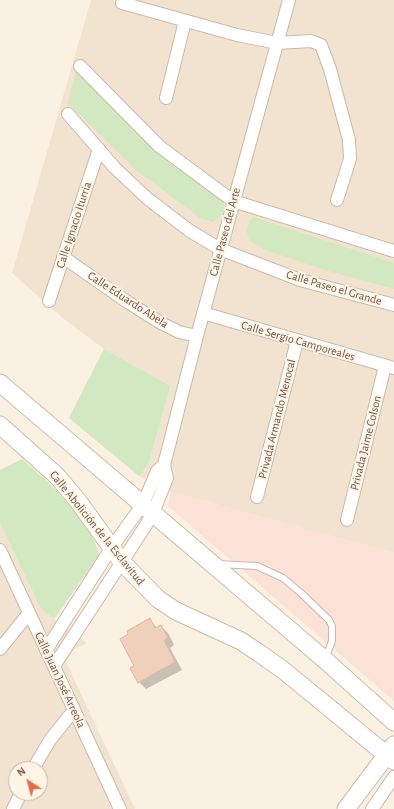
<!DOCTYPE html>
<meta charset="utf-8">
<style>
body{margin:0}
#map{position:relative;width:394px;height:809px;overflow:hidden;background:#fbf1e2;font-family:"Alegreya Sans",sans-serif}
canvas{display:block}
.north{position:absolute;left:8px;top:761px;width:40px;height:40px;box-sizing:border-box;background:#fef5e7;border:1px solid #c6b6a8;border-radius:50%;rotate:324deg;font-size:11px;font-weight:700;line-height:16px;text-align:center;color:#715849}
.north::after{content:'';display:block;margin:auto;width:14px;height:18px;background:#e16d4b;clip-path:polygon(50% 0,100% 100%,50% 72%,0 100%)}
</style>
<div id="map">
<canvas width="394" height="809"></canvas>
<div class="north">N</div>
</div>
<script>
const g = document.querySelector('canvas').getContext('2d');
g.lineJoin = 'round';
function fill(path, color) { g.fillStyle = color; g.fill(path, 'evenodd'); }
const poly = rows => new Path2D(rows.map(r => 'M' + r).join(''));
function strokePath(path, color, width, dash) { g.strokeStyle = color; g.lineWidth = width; g.lineCap = dash ? 'butt' : 'round'; g.setLineDash(dash || []); g.stroke(path); }
function drawText(font, color, halo, rows, align = 'center') {
  g.font = font + ' "Alegreya Sans",sans-serif'; g.lineWidth = 4; g.setLineDash([]); g.textBaseline = 'middle'; g.strokeStyle = halo; g.fillStyle = color; for (const [text, x, y, turn = 0] of rows) {
    g.save(); g.translate(x, y); g.rotate((+turn || 0) * Math.PI / 180); g.textAlign = isNaN(turn) ? turn : align; if (halo) g.strokeText(text, 0, 0); g.fillText(text, 0, 0); g.restore();
  }
}
fill(poly([
 [91,0,394,0,394,553,171,492,139,476,69,418,104,349,64,319,12,273],
 [22,459,49,483,71,507,94,540,99,555,54,619,87,643,73,650,66,662,135,809,0,809,0,470],
 [16,769,40,769,40,793,16,793]
]), '#f2e3d0');
fill(poly([
 [171,492,394,553,394,701,168,506]
]), '#fbe1d6');
fill(poly([
 [77,67,223,199,224,212,213,222,200,218,135,169,68,103],
 [254,217,394,263,394,289,328,271,265,250,249,240,247,232,249,222],
 [104,349,170,386,148,465,139,476,69,418],
 [22,459,49,483,71,507,94,540,99,555,54,619,41,608,0,523,0,470]
]), '#d1e8c1');
fill(poly([
 [150,620,157,628,161,626,168,633,174,645,170,648,182,670,146,689,139,682,130,635]
]), '#0003');
const building = poly([
 [150,618,155,628,161,625,168,638,164,640,175,662,138,683,130,668,134,666,120,639,128,634,127,631,150,618]
]);
fill(building, '#efd0ba');
strokePath(building, '#e1b69b', 1);
const lane = poly([
 [218,564,257,566,283,578,302,594,329,620,332,626,332,641,325,659]
]);
const street = poly([
 [122,3,237,35,277,43,311,41,321,45,330,69,349,140,350,159,337,200],
 [80,66,159,146,233,201,394,251],
 [166,98,185,21],
 [68,114,115,168,148,199,190,231,220,249,300,280,394,305],
 [63,257,129,303,161,323,179,332,197,336],
 [49,301,99,149],
 [203,313,394,368],
 [257,497,297,341],
 [347,520,385,366],
 [0,550,120,809],
 [0,649,29,613],
 [46,650,112,547,143,504,157,471,164,465],
 [54,666,146,525,153,513,167,478,164,465,197,336,289,0],
 [33,769,50,740,74,710],
 [13,809,21,793],
 [372,809,394,777]
]);
const secondary = poly([
 [0,383,325,660,394,722],
 [0,425,57,476,78,501,122,562,158,599,176,611,241,641,259,653,283,670,394,761],
 [346,809,394,745]
]);
strokePath(lane, '#cbb9a9', 8);
strokePath(street, '#cbb9a9', 14);
strokePath(secondary, '#d0bba9', 19);
strokePath(lane, '#fff', 6);
strokePath(street, '#fff', 12);
strokePath(secondary, '#fff', 17);
drawText('12px', '#715849', '#fef5e7', [
 ["Calle Ignacio Iturria",74,225,-72],
 ["Calle Paseo del Arte",225,232,-75],
 ["Calle Paseo el Grande",334,288,16],
 ["Calle Eduardo Abela",128,300,33],
 ["Calle Sergio Camporeales",298,341,16],
 ["Privada Armando Menocal",277,419,-76],
 ["Privada Jaime Colson",366,443,-76],
 ["Calle Abolición de la Esclavitud",97,528,51],
 ["Calle Juan José Arreola",60,680,65]
]);
</script>
